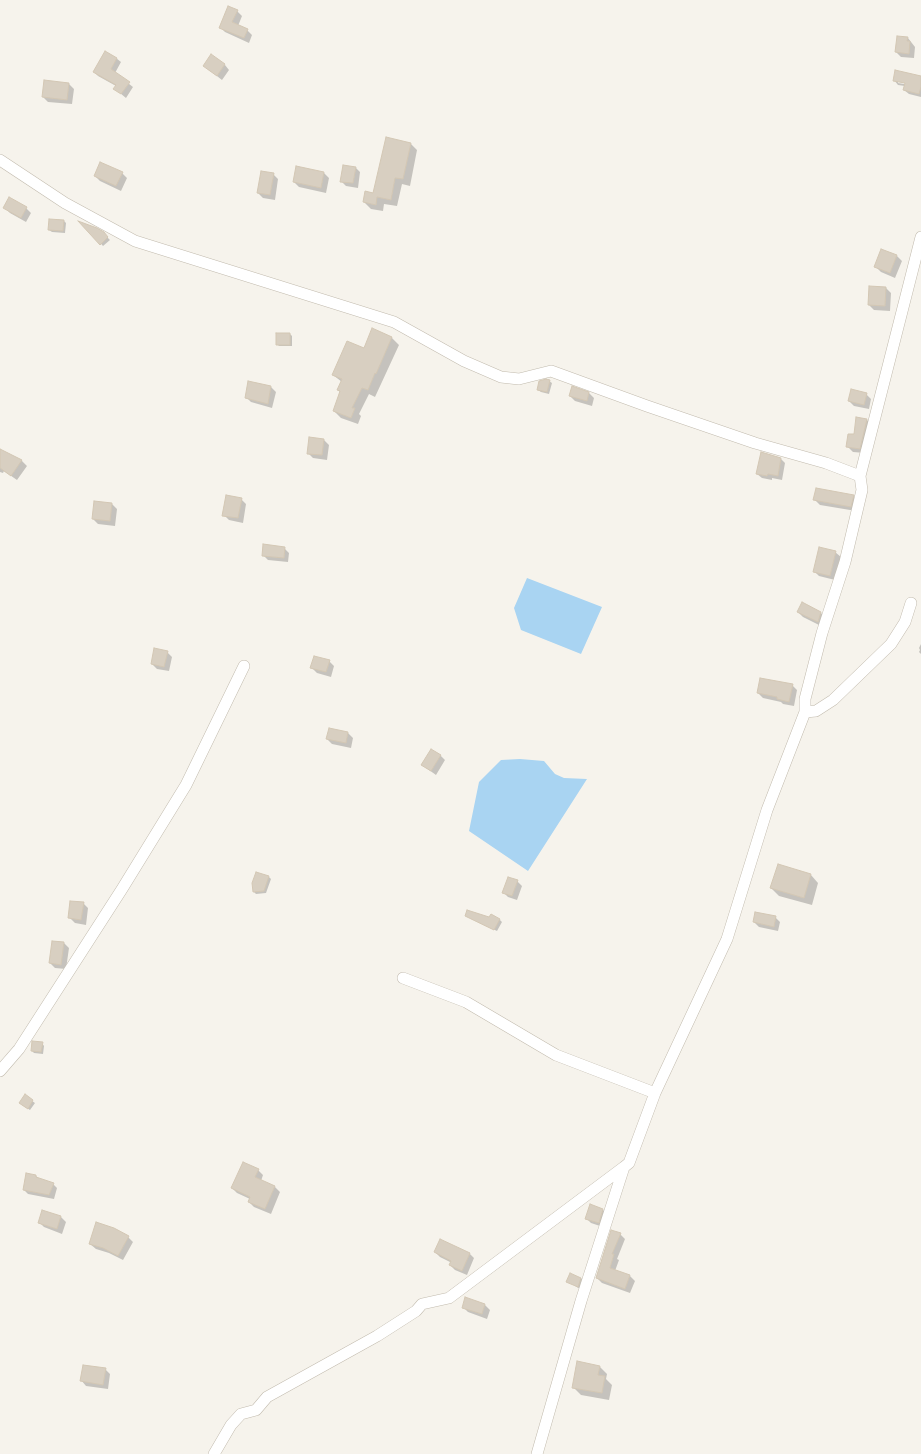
<!DOCTYPE html>
<style>
body{margin:0}
canvas{display:block;background:#f6f3ec}
</style>
<canvas width="921" height="1454"></canvas>
<script>
const g = document.querySelector('canvas').getContext('2d');
g.lineJoin = 'round';
function fill(path, color) { g.fillStyle = color; g.fill(path, 'evenodd'); }
const poly = rows => new Path2D(rows.map(r => 'M' + r).join(''));
function strokePath(path, color, width, dash) { g.strokeStyle = color; g.lineWidth = width; g.lineCap = dash ? 'butt' : 'round'; g.setLineDash(dash || []); g.stroke(path); }
fill(poly([
 [527,578,602,607,581,654,521,630,514,608],
 [520,759,544,761,555,774,564,778,587,779,528,871,469,831,479,782,501,760]
]), '#a9d4f2');
fill(poly([
 [237,11,242,16,238,26,247,30,252,35,249,43,225,32,220,27],
 [908,38,915,47,914,58,901,57,896,52],
 [116,58,121,62,115,73,133,87,126,98,115,89,116,86,98,76,94,72],
 [225,65,229,70,222,80,204,66],
 [921,77,921,97,909,94,904,90,905,86,898,85,894,80],
 [898,81,910,83,910,85,898,83],
 [69,84,74,89,72,104,48,102,43,97],
 [410,143,417,150,410,186,402,184,397,206,384,204,383,211,371,209,364,202,374,194],
 [297,167,324,173,329,178,326,193,299,187,294,182],
 [355,167,360,172,358,188,346,186,341,181],
 [122,173,127,178,121,191,100,181,95,176],
 [273,174,278,179,275,200,263,198,258,193],
 [5,208,26,208,31,213,26,222,10,213],
 [64,221,66,223,65,233,52,232,49,230],
 [82,223,103,233,110,240,103,246],
 [897,256,902,261,895,278,881,272,876,267],
 [886,288,891,293,890,311,874,310,869,305],
 [373,330,392,338,399,345,375,397,369,394,359,414,361,416,358,424,341,418,334,411,340,392,338,390,342,382,333,375,364,350],
 [290,334,292,336,292,346,279,346,277,344],
 [549,381,552,383,549,394,541,392,538,390],
 [271,387,276,392,272,408,251,402,246,397],
 [572,388,589,393,594,398,592,406,575,401,570,396],
 [866,394,871,399,869,409,854,406,849,401],
 [857,419,867,420,872,425,865,453,853,452,848,447,855,436],
 [324,440,329,445,327,460,313,458,308,453],
 [0,450,22,461,27,466,17,480,4,471,3,473,0,472],
 [781,459,785,463,782,480,772,478,772,480,762,478,757,474],
 [853,496,858,501,856,511,820,505,815,500],
 [241,499,246,504,243,523,229,520,224,515],
 [112,504,117,509,115,526,98,524,93,519],
 [284,548,289,553,288,562,268,560,263,555],
 [835,552,841,557,835,580,819,576,814,571],
 [803,604,821,613,826,618,823,627,803,617,798,612],
 [921,644,921,654,919,652,920,650,919,648],
 [167,652,172,657,169,671,157,669,152,664],
 [329,661,334,666,331,677,317,673,312,668],
 [792,685,797,690,794,706,783,704,781,702,763,698,758,693],
 [348,733,353,738,351,748,332,744,327,739],
 [440,755,445,760,436,775,422,765],
 [811,875,818,883,812,905,779,896,771,888],
 [269,877,271,879,266,893,256,894,254,892],
 [517,881,522,886,517,900,508,897,503,892],
 [83,903,88,908,86,925,75,923,70,918],
 [466,916,499,919,502,922,497,931],
 [775,917,780,922,778,931,759,927,754,922],
 [64,943,69,948,66,969,55,968,50,963],
 [42,1043,44,1046,43,1054,34,1053,32,1051],
 [25,1096,35,1103,30,1110,22,1105],
 [258,1170,263,1175,261,1181,275,1187,280,1192,271,1214,254,1207,249,1202,250,1199,237,1193,232,1188],
 [36,1176,39,1179,53,1184,57,1188,54,1199,28,1194,24,1190],
 [603,1210,607,1214,603,1227,591,1223,586,1218],
 [43,1211,61,1217,66,1222,62,1234,44,1227,39,1222],
 [114,1229,128,1237,133,1242,123,1260,109,1253,96,1249,90,1244],
 [620,1234,625,1239,617,1259,619,1260,615,1271,630,1276,635,1281,630,1293,602,1283,597,1278],
 [435,1252,469,1253,474,1258,467,1275,455,1270,450,1265,452,1263,440,1257],
 [581,1278,583,1281,580,1289,567,1281],
 [466,1298,485,1305,490,1310,487,1319,468,1312,463,1307],
 [599,1366,607,1374,606,1379,612,1385,609,1400,581,1395,573,1387],
 [105,1369,110,1374,108,1389,86,1386,81,1380]
]), '#0003');
const building = poly([
 [228,6,238,10,232,22,248,29,244,38,219,28,228,6],
 [897,36,908,37,907,41,910,41,909,54,895,52,897,36],
 [105,51,117,58,111,69,130,82,121,94,113,89,116,85,93,72,105,51],
 [211,54,225,64,217,76,203,66,211,54],
 [895,70,921,76,921,87,919,94,903,90,905,83,893,81,895,70],
 [44,80,69,83,67,100,42,97,44,80],
 [386,137,411,143,403,179,395,178,391,200,377,197,376,205,363,202,365,191,373,193,386,137],
 [100,162,123,172,116,186,94,176,100,162],
 [343,165,356,167,353,183,340,182,343,165],
 [296,166,324,172,321,188,293,182,296,166],
 [261,171,274,173,270,195,257,193,261,171],
 [9,197,27,207,21,218,3,208,9,197],
 [49,219,64,220,63,231,48,230,49,219],
 [78,221,97,228,104,232,108,237,100,245,78,221],
 [881,249,897,255,890,273,874,267,881,249],
 [869,286,886,287,885,306,868,305,869,286],
 [372,328,392,337,376,374,375,373,368,390,362,388,352,408,355,408,351,418,333,411,340,391,337,390,342,379,332,375,347,341,364,348,372,328],
 [276,333,290,333,290,345,276,345,276,333],
 [546,379,550,380,547,392,537,390,539,381,546,379],
 [248,381,271,386,268,404,245,398,248,381],
 [572,386,589,392,587,401,569,396,572,386],
 [851,389,867,393,864,405,848,401,851,389],
 [856,417,867,419,860,449,846,447,848,434,854,434,856,417],
 [309,437,324,439,322,455,307,454,309,437],
 [0,449,22,460,11,476,0,468,0,449],
 [761,452,781,458,778,476,768,474,767,476,756,474,761,452],
 [816,488,854,495,851,507,813,500,816,488],
 [226,495,242,498,238,518,222,516,226,495],
 [94,501,112,503,110,521,92,519,94,501],
 [263,544,285,547,284,558,262,556,263,544],
 [819,547,836,551,830,576,813,572,819,547],
 [802,602,821,612,818,622,797,612,802,602],
 [154,648,168,651,164,667,151,664,154,648],
 [314,656,330,660,326,672,310,668,314,656],
 [760,678,793,684,789,702,777,699,777,697,757,693,760,678],
 [329,728,348,732,346,743,326,739,329,728],
 [431,749,441,755,431,771,421,765,431,749],
 [778,864,811,874,804,898,770,888,778,864],
 [256,872,269,876,264,891,253,892,252,883,256,872],
 [508,877,518,880,512,896,502,893,508,877],
 [70,901,84,902,81,920,68,918,70,901],
 [467,910,489,917,491,914,500,919,494,930,465,916,467,910],
 [755,912,776,916,774,927,753,922,755,912],
 [52,941,64,942,61,965,49,963,52,941],
 [32,1041,43,1042,41,1052,31,1051,32,1041],
 [25,1094,33,1100,28,1109,19,1103,25,1094],
 [243,1162,259,1169,255,1177,275,1186,265,1209,248,1202,250,1197,231,1188,243,1162],
 [26,1173,36,1175,36,1177,54,1183,49,1195,23,1190,26,1173],
 [590,1204,603,1209,599,1223,585,1219,590,1204],
 [42,1210,61,1216,57,1229,38,1223,42,1210],
 [96,1222,114,1228,129,1236,118,1256,103,1248,89,1244,96,1222],
 [611,1230,621,1233,612,1254,614,1254,610,1268,630,1275,625,1289,596,1278,611,1230],
 [440,1239,470,1253,462,1271,449,1265,451,1261,434,1252,440,1239],
 [570,1273,581,1278,578,1287,566,1282,570,1273],
 [465,1297,485,1304,482,1314,462,1308,465,1297],
 [577,1361,600,1366,598,1375,605,1376,602,1393,572,1388,577,1361],
 [83,1365,106,1368,103,1385,80,1381,83,1365]
]);
fill(building, '#d8cfc1');
strokePath(building, '#d3c7b4', 1);
const minor = poly([
 [0,160,65,203,135,241,394,322,464,361,501,377,519,379,551,371,647,406,755,443,826,463,860,476],
 [805,712,816,711,833,700,891,644,905,622,911,603],
 [403,978,466,1002,556,1055,655,1093],
 [0,1071,19,1049,122,889,186,785,244,666],
 [214,1454,231,1425,241,1414,256,1410,267,1397,377,1336,416,1311,422,1304,449,1298,624,1167],
 [537,1454,581,1301,624,1167,629,1163,655,1093,727,939,767,810,805,712,805,699,822,633,845,562,862,490,860,476,921,237]
]);
strokePath(minor, '#c2bbae', 12);
strokePath(minor, '#fff', 11);
</script>
